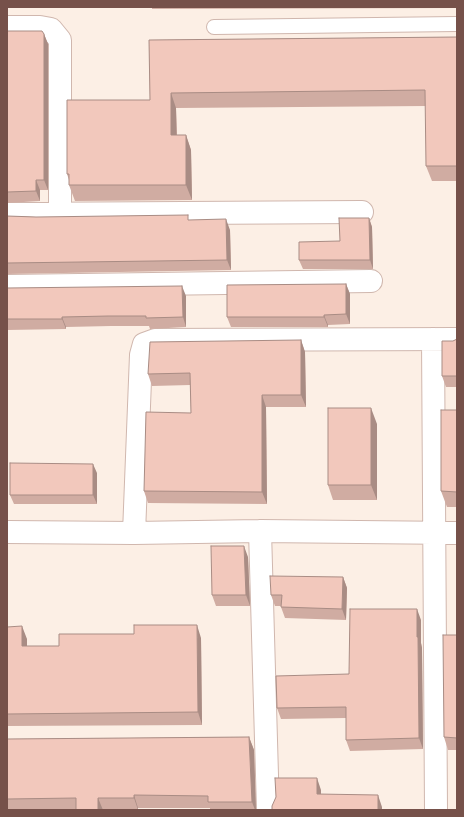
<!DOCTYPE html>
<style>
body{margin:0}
#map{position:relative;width:464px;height:817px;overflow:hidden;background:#fcefe5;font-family:Manrope,sans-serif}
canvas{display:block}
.frame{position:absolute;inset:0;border:8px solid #76514a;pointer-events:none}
</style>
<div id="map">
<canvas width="464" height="817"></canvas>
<div class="frame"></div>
</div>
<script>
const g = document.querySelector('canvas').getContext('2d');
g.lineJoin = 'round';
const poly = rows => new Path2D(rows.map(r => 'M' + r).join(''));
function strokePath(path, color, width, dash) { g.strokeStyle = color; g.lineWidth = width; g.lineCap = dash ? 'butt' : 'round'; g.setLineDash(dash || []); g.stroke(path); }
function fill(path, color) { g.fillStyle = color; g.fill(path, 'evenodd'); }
const lane = poly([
 [214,27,457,24]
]);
const street = poly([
 [7,27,40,27,51,29,60,40,60,214],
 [7,214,362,212],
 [7,286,371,281],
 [433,339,436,810],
 [260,531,268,810],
 [7,532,134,533,260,531,457,533],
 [134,533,141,355,144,344,155,340,457,339]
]);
strokePath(lane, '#d0b7ae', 16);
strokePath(street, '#d0b7ae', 24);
strokePath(lane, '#fff', 14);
strokePath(street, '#fff', 22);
fill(poly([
 [152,7,457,7,457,8,152,9],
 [7,31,44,34,48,44,48,190,40,190,40,201,7,203],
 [457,37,457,181,432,181,426,166,426,106,176,108,177,135,186,135,191,150,192,200,75,201,69,185,69,180,67,174,150,100,149,40],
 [7,216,36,217,190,220,230,230,231,270,7,274],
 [369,218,372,227,373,269,303,269,299,260,340,241],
 [346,284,350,294,350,324,328,325,328,327,231,327,227,317],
 [7,288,186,296,186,327,150,329,149,326,111,326,66,327,66,329,7,330],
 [457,339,457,387,446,387,442,376,453,341],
 [301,340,305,352,306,407,266,407,267,504,148,503,144,491,191,413,190,385,152,386,148,374],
 [457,410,457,507,447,507,441,491],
 [377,424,377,500,333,500,328,485],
 [97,473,97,504,14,504,10,495],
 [248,557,250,606,216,606,212,595],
 [343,577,347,588,346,620,285,618,281,607,281,606,275,606,271,595],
 [421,620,421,643,422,648,423,749,350,751,346,740,346,718,281,719,277,708,349,674],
 [7,627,27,639,27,646,59,646,201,638,202,725,7,726],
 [457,635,457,750,448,750,444,737],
 [249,737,254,750,256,810,210,810,210,808,138,808,138,810,7,810,7,739]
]), '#d0aca2');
fill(poly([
 [44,34,48,44,48,190,44,180],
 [171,93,176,108,177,151,171,135],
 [186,135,191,150,192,200,186,185],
 [36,180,40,190,40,201,36,191],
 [369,218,372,227,373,269,370,260],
 [226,219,230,230,231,270,227,260],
 [346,284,350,294,350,324,346,314],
 [182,286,186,296,186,327,183,317],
 [324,315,328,325,328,327,324,317],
 [62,317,66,327,66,329,62,319],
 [301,340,305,352,306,407,301,395],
 [262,395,266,407,267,504,262,492],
 [371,408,377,424,377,500,371,485],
 [93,464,97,473,97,504,93,495],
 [244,546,248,557,250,606,246,595],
 [343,577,347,588,346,620,342,609],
 [417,609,421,620,421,643,422,648,423,749,419,738,417,637],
 [197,625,201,638,202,725,198,712],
 [22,626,27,639,27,659,22,646],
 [249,737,254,750,256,810,255,810,252,802],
 [317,778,321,790,321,807,317,794],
 [134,795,138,808,138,810,134,798],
 [378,795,382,807,382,810,378,810],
 [98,798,103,810,98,810]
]), '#a98c84');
const building = poly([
 [7,31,42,31,44,34,44,180,36,180,36,191,7,192,7,31],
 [457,37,457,166,426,166,425,90,171,93,171,135,186,135,186,185,69,185,69,174,67,174,67,100,150,100,149,40,457,37],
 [188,215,188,220,226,219,227,260,7,263,7,216,36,217,188,215],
 [339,218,369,218,370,260,299,260,299,242,340,241,339,218],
 [346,284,346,314,324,315,324,317,227,317,227,285,346,284],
 [182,286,183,317,146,318,146,316,108,316,62,317,62,319,7,319,7,288,182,286],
 [457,339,457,376,442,376,442,341,453,341,457,339],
 [301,340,301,395,262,395,262,492,144,491,146,412,191,413,190,373,148,374,150,342,301,340],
 [328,408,371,408,371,485,328,485,328,408],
 [441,410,457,410,457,492,441,491,441,410],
 [10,463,93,464,93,495,10,495,10,463],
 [211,546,244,546,246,595,212,595,211,546],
 [270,576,343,577,342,609,281,607,282,595,271,595,270,576],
 [350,609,417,609,417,637,418,637,419,738,346,740,346,707,277,708,276,676,349,674,350,609],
 [134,625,197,625,198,712,7,714,7,627,22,626,22,646,59,646,59,634,134,634,134,625],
 [443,635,457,635,457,738,444,737,443,635],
 [249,737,252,802,208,802,208,796,134,795,134,798,98,798,98,810,76,810,76,798,7,799,7,739,249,737],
 [275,778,317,778,317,794,378,795,378,810,272,810,272,806,276,797,275,778]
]);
fill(building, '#f2c8bc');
strokePath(building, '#a98c84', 1);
</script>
